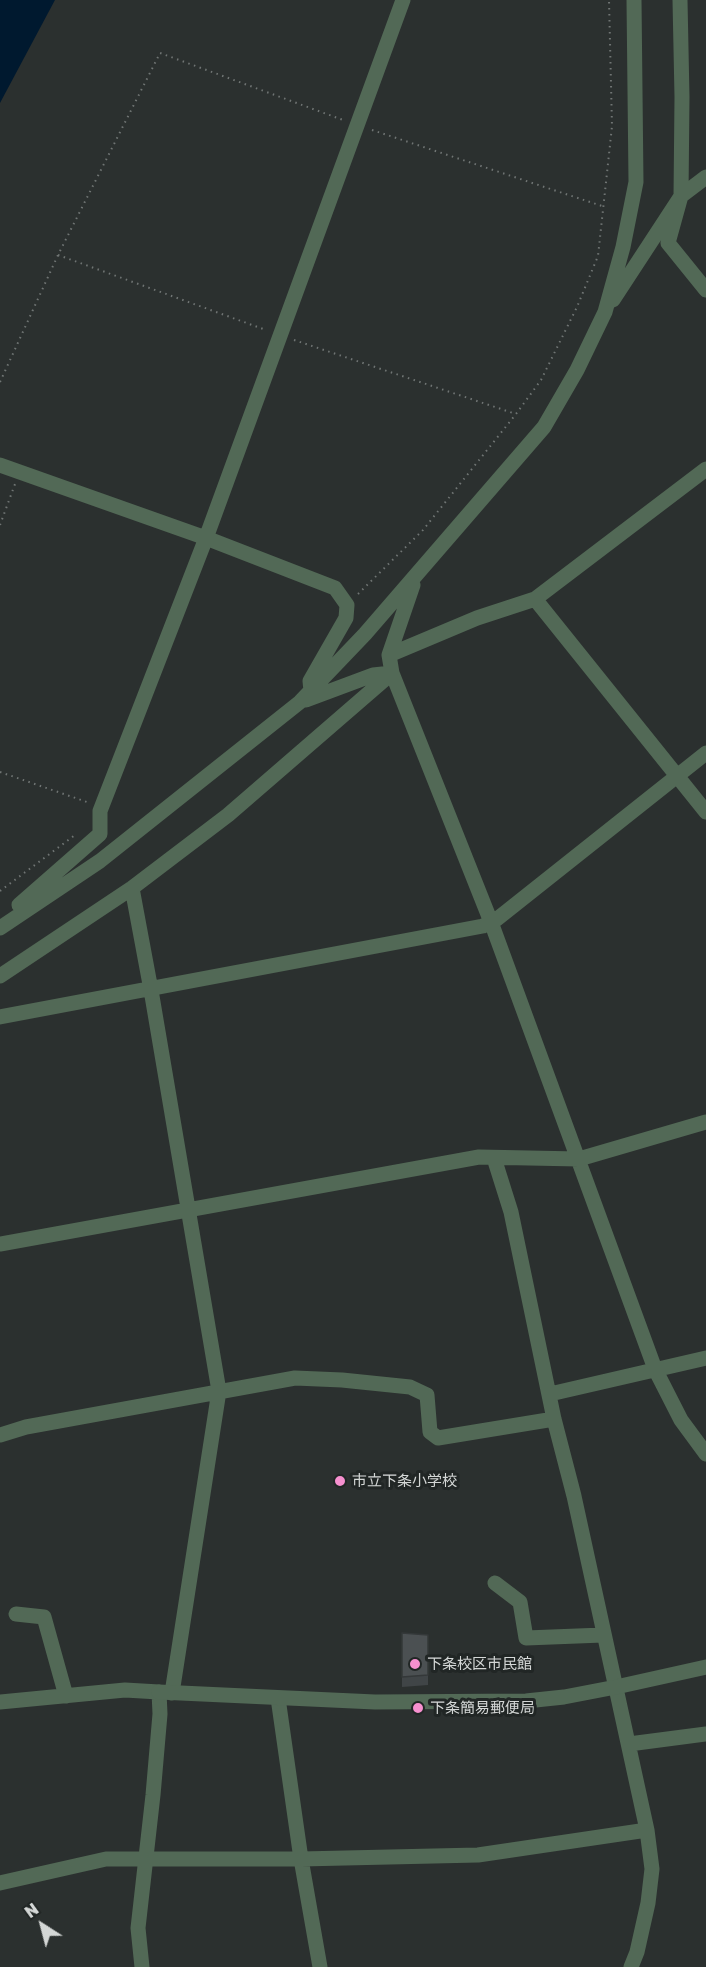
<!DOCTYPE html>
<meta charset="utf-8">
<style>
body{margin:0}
#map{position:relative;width:706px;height:1967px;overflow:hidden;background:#2b302f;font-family:"Golos Text",sans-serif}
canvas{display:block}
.north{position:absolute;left:12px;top:1895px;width:60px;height:60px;-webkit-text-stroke:4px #212625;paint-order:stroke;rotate:324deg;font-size:16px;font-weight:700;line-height:24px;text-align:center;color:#d4d7d6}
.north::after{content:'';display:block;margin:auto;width:21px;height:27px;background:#d4d7d6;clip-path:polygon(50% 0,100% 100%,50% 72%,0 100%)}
</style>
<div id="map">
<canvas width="706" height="1967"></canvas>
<div class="north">N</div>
</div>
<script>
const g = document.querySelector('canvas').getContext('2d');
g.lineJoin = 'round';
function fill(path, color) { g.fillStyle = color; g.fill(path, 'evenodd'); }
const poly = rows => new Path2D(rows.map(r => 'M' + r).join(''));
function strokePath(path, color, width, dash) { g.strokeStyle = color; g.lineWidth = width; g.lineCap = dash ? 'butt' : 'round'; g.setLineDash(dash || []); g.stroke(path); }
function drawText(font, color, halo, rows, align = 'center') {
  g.font = font + ' "Golos Text","Noto Sans JP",sans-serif'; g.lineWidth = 6; g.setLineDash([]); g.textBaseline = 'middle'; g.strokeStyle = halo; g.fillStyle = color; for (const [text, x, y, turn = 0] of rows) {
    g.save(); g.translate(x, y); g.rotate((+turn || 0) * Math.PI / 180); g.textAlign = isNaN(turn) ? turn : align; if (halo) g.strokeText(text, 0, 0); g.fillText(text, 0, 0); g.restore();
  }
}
fill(poly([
 [0,0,55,0,0,103]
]), '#00192f');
strokePath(poly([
 [372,130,602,206],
 [58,255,266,330],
 [294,340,516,414],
 [0,382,58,255,160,53,343,120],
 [0,525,15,484],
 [358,594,423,530,516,414,541,380,577,307,598,256,607,173,612,126,609,0],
 [0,772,87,802],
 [0,891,75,835]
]), '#707574', 2, [1.5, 4.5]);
strokePath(poly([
 [680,0,682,97,681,196,668,243,706,290],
 [613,300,681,196,706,177],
 [0,465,206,538,335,588,347,605,346,618,310,681,311,691],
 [413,585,389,655,392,673,491,922,655,1369,681,1420,706,1454],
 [535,599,706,812],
 [389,655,477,618,535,599,706,469],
 [306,700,373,675,392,673],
 [132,888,151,990,219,1391,172,1693],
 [19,905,100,834,100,811,206,538,403,0],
 [0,928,100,861,300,702,365,634,544,427,577,370,605,312,623,247,636,182,634,0],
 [0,976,132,888,228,815,392,673],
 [0,1017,483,926,497,919,706,753],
 [494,1158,511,1212,554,1419,574,1496,647,1830,652,1869,648,1903,637,1952,631,1967],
 [0,1244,479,1157,579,1159,706,1122],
 [550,1394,706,1358],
 [0,1435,26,1427,295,1378,342,1380,410,1387,427,1395,430,1432,438,1438,554,1419],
 [495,1583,520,1602,526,1638,603,1635],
 [16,1614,44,1617,66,1696],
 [278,1698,301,1859,320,1967],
 [0,1702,125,1690,159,1692,160,1714,153,1795,138,1928,142,1967],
 [629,1744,706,1734],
 [0,1883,106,1859,301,1859,478,1855,647,1830]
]), '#526956', 15);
strokePath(poly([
 [159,1692,375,1702,526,1701,564,1697,616,1687,706,1667]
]), '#526956', 15);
fill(poly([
 [402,1633,428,1635,428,1685,402,1687]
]), '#404547');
const building = poly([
 [402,1633,428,1635,428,1675,402,1677,402,1633]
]);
fill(building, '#4b5052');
strokePath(building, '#343839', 1.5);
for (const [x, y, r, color] of [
 [340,1481,6,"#f690cf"],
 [415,1664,6,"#f690cf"],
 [418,1708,6,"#f690cf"]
]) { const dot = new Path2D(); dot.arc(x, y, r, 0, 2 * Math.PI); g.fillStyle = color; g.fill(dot); strokePath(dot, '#212625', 2); }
drawText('15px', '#d4d7d6', '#212625', [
 ["市立下条小学校",352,1481],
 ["下条校区市民館",427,1664],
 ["下条簡易郵便局",430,1708]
], 'left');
</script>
